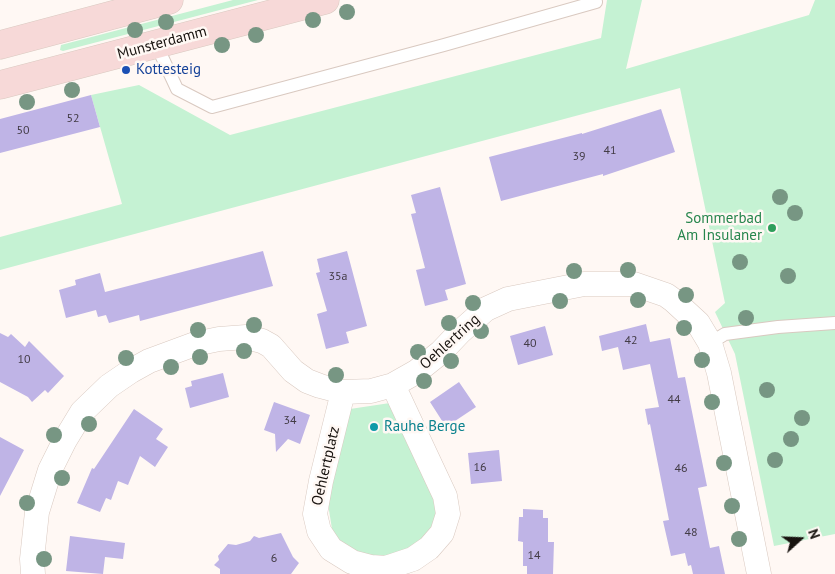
<!DOCTYPE html>
<style>
body{margin:0}
#map{position:relative;width:835px;height:574px;overflow:hidden;background:#fff8f4;font-family:"PT Sans",sans-serif}
canvas{display:block}
.north{position:absolute;left:775px;top:514px;width:50px;height:50px;-webkit-text-stroke:4px #fff8f4;paint-order:stroke;rotate:70deg;font-size:14px;font-weight:700;line-height:20px;text-align:center;color:#18130f}
.north::after{content:'';display:block;margin:auto;width:18px;height:22px;background:#18130f;clip-path:polygon(50% 0,100% 100%,50% 72%,0 100%)}
</style>
<div id="map">
<canvas width="835" height="574"></canvas>
<div class="north">N</div>
</div>
<script>
const g = document.querySelector('canvas').getContext('2d');
g.lineJoin = 'round';
function fill(path, color) { g.fillStyle = color; g.fill(path, 'evenodd'); }
const poly = rows => new Path2D(rows.map(r => 'M' + r).join(''));
function strokePath(path, color, width, dash) { g.strokeStyle = color; g.lineWidth = width; g.lineCap = dash ? 'butt' : 'round'; g.setLineDash(dash || []); g.stroke(path); }
function drawText(font, color, halo, rows, align = 'center') {
  g.font = font + ' "PT Sans",sans-serif'; g.lineWidth = 5; g.setLineDash([]); g.textBaseline = 'middle'; g.strokeStyle = halo; g.fillStyle = color; for (const [text, x, y, turn = 0] of rows) {
    g.save(); g.translate(x, y); g.rotate((+turn || 0) * Math.PI / 180); g.textAlign = isNaN(turn) ? turn : align; if (halo) g.strokeText(text, 0, 0); g.fillText(text, 0, 0); g.restore();
  }
}
fill(poly([
 [233,0,258,0,63,51,60,50,61,45],
 [607,0,642,0,626,69,809,15,815,0,835,0,835,534,774,546,735,354,715,312,725,303,680,88,0,270,0,237,122,204,91,95,139,85,230,135,601,38],
 [390,403,436,495,437,526,428,539,395,556,360,557,341,543,332,529,328,504,350,409]
]), '#c5f2d3');
fill(poly([
 [91,95,100,127,0,153,0,119],
 [661,109,675,152,603,176,603,174,501,201,489,157,582,133,582,134],
 [440,187,466,284,445,290,448,300,425,306,416,270,425,268,411,214,416,213,411,195],
 [263,251,273,286,140,321,139,315,109,323,106,315,98,317,96,310,66,318,59,290,76,285,75,280,100,273,105,292],
 [347,251,367,326,346,332,349,343,326,349,317,314,327,311,316,273,320,272,317,259],
 [646,324,650,342,670,338,678,378,685,377,707,486,698,488,710,548,719,546,725,574,693,574,691,565,688,566,685,553,671,556,663,521,669,520,650,424,648,425,645,409,659,407,650,364,623,370,618,347,602,351,599,336],
 [545,326,553,355,518,365,510,336],
 [0,333,8,337,11,334,25,347,29,341,64,376,48,393,45,390,32,402,28,397,0,382],
 [223,373,229,397,190,408,185,388,192,386,191,381],
 [459,382,476,407,446,427,430,402],
 [274,402,310,415,300,444,288,439,276,452,275,434,264,430],
 [134,409,163,429,156,439,168,447,155,467,140,456,128,485,118,481,111,500,106,498,100,512,77,503,92,468,94,469],
 [0,437,24,450,0,496],
 [499,450,502,481,471,484,468,453],
 [523,509,543,510,543,518,548,518,548,542,554,542,553,574,527,574,527,566,523,566,523,542,518,541,519,517,523,517],
 [281,533,293,557,299,563,291,574,220,574,220,569,214,565,219,560,218,556,228,544,236,545,250,541,254,536,259,538],
 [70,536,125,543,123,559,105,557,103,574,66,571]
]), '#bfb4e6');
const lane = poly([
 [156,44,177,89,212,107,444,45,596,2],
 [710,343,725,334,778,327,835,323]
]);
const street = poly([
 [343,392,321,481,315,514,319,531,331,549,352,562,371,567,386,568,413,559,429,548,442,533,448,514,445,496,393,385],
 [33,574,32,559,37,512,50,470,65,440,82,412,109,386,131,371,149,361,195,344,219,339,246,337,262,341,271,346,293,371,307,381,320,386,343,392,371,391,393,385,416,372,441,352,460,332,486,309,508,299,584,284,634,284,666,295,673,300,698,323,710,343,719,373,759,574]
]);
const secondary = poly([
 [0,45,169,0],
 [0,85,325,0]
]);
strokePath(lane, '#d9c9c0', 14);
strokePath(street, '#d9c9c0', 25);
strokePath(secondary, '#d9c9c0', 29);
strokePath(lane, '#fff', 12);
strokePath(street, '#fff', 24);
strokePath(secondary, '#f7d9d8', 28);
g.fillStyle = '#779683';
for (const [x, y] of [
 [347,12],
 [313,20],
 [166,22],
 [135,30],
 [256,35],
 [222,45],
 [72,90],
 [27,102],
 [780,197],
 [795,213],
 [740,262],
 [628,270],
 [574,271],
 [788,276],
 [686,295],
 [638,300],
 [560,301],
 [473,303],
 [746,318],
 [449,323],
 [254,325],
 [684,328],
 [198,330],
 [481,331],
 [244,351],
 [418,352],
 [200,357],
 [126,358],
 [702,360],
 [451,361],
 [171,367],
 [336,375],
 [424,381],
 [767,390],
 [712,402],
 [802,418],
 [89,424],
 [54,435],
 [791,439],
 [775,460],
 [724,463],
 [62,478],
 [27,503],
 [732,506],
 [739,539],
 [44,559]
]) { g.beginPath(); g.arc(x, y, 8, 0, 2 * Math.PI); g.fill(); }
for (const [x, y, r, color] of [
 [126,70,5,"#1a4fb4"],
 [772,228,5,"#2e9e5b"],
 [374,427,5,"#0f9aa8"]
]) { const dot = new Path2D(); dot.arc(x, y, r, 0, 2 * Math.PI); g.fillStyle = color; g.fill(dot); strokePath(dot, '#fff8f4', 2); }
drawText('12px', '#423b45', null, [
 ["52",73,119],
 ["50",23,131],
 ["41",610,151],
 ["39",579,157],
 ["35a",338,277],
 ["42",631,341],
 ["40",530,344],
 ["10",24,360],
 ["44",674,400],
 ["34",290,421],
 ["16",480,468],
 ["46",681,469],
 ["48",691,533],
 ["14",534,556],
 ["6",274,559]
]);
drawText('15px', '#18130f', '#fff8f4', [
 ["Munsterdamm",162,43,-15],
 ["Oehlertring",450,342,-42],
 ["Oehlertplatz",326,466,-77]
]);
drawText('15px', '#164399', '#fff8f4', [
 ["Kottesteig",136,70]
], 'left');
drawText('15px', '#27864d', '#fff8f4', [
 ["Sommerbad",762,219],
 ["Am Insulaner",762,236]
], 'right');
drawText('15px', '#0d838f', '#fff8f4', [
 ["Rauhe Berge",384,427]
], 'left');
</script>
